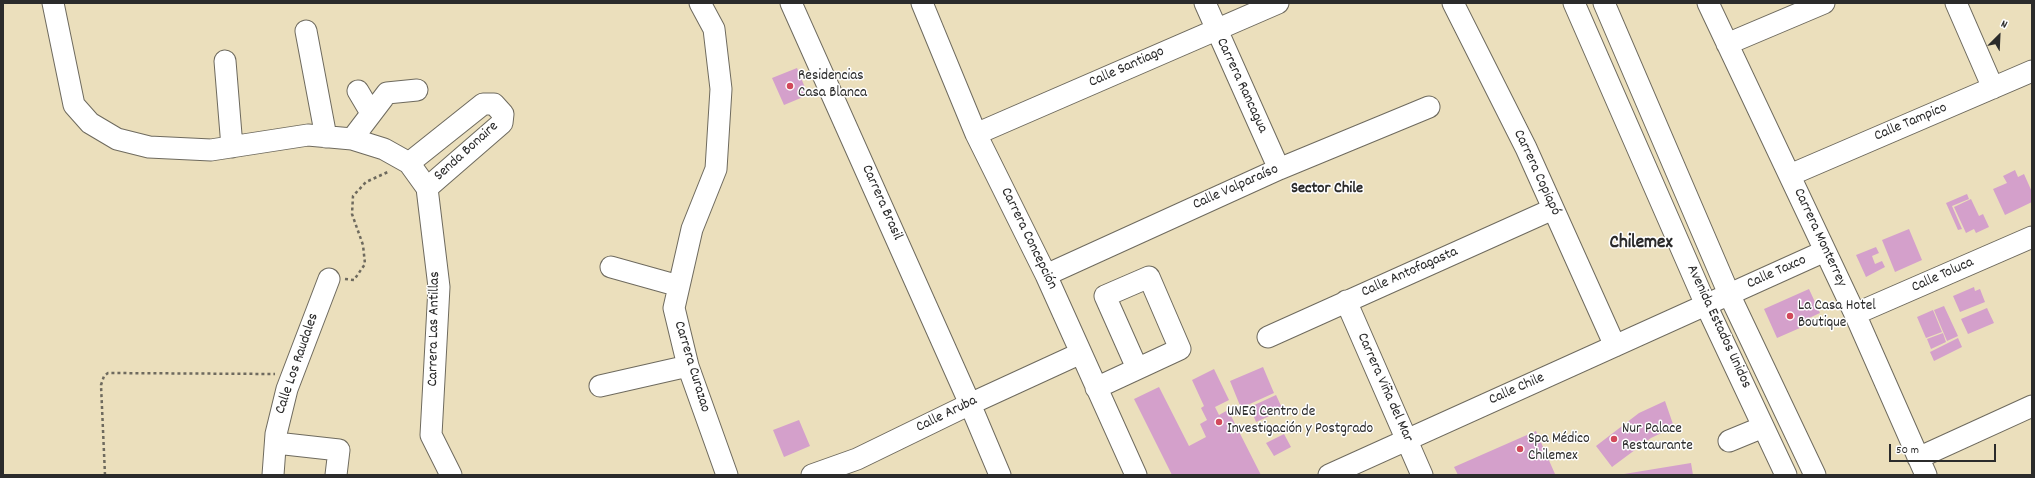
<!DOCTYPE html>
<meta charset="utf-8">
<style>
body{margin:0}
#map{position:relative;width:2035px;height:478px;overflow:hidden;background:#ebdfbc;font-family:Dekko,sans-serif}
canvas{display:block}
.frame{position:absolute;inset:0;border:4px solid #2b2b2b;pointer-events:none}
.north{position:absolute;left:1979px;top:16px;width:40px;height:40px;-webkit-text-stroke:3px #fff;paint-order:stroke;rotate:24deg;font-size:11px;font-weight:700;line-height:16px;text-align:center;color:#2b2b2b}
.north::after{content:'';display:block;margin:auto;width:14px;height:18px;background:#2b2b2b;clip-path:polygon(50% 0,100% 100%,50% 72%,0 100%)}
.scale{position:absolute;left:1889px;top:444px;width:107px;height:18px;box-sizing:border-box;border:2px solid #2b2b2b;border-top:0;padding-left:5px;font-size:12px;line-height:14px;white-space:nowrap;color:#2b2b2b;-webkit-text-stroke:3px #fff;paint-order:stroke}
</style>
<div id="map">
<canvas width="2035" height="478"></canvas>
<div class="frame"></div>
<div class="north">N</div>
<div class="scale">50 m</div>
</div>
<script>
const g = document.querySelector('canvas').getContext('2d');
g.lineJoin = 'round';
function fill(path, color) { g.fillStyle = color; g.fill(path, 'evenodd'); }
const poly = rows => new Path2D(rows.map(r => 'M' + r).join(''));
function strokePath(path, color, width, dash) { g.strokeStyle = color; g.lineWidth = width; g.lineCap = dash ? 'butt' : 'round'; g.setLineDash(dash || []); g.stroke(path); }
function drawText(font, color, halo, rows, align = 'center') {
  g.font = font + ' Dekko,sans-serif'; g.lineWidth = 3; g.setLineDash([]); g.textBaseline = 'middle'; g.strokeStyle = halo; g.fillStyle = color; for (const [text, x, y, turn = 0] of rows) {
    g.save(); g.translate(x, y); g.rotate((+turn || 0) * Math.PI / 180); g.textAlign = isNaN(turn) ? turn : align; if (halo) g.strokeText(text, 0, 0); g.fillText(text, 0, 0); g.restore();
  }
}
fill(poly([
 [797,68,808,95,784,105,772,78],
 [2015,170,2018,177,2024,174,2032,192,2032,202,2005,215,1993,189,2007,183,2003,176],
 [1967,194,1969,199,1952,206,1962,229,1958,230,1946,203],
 [1971,199,1979,216,1983,214,1989,227,1976,233,1974,229,1966,233,1954,207],
 [1909,229,1922,260,1895,272,1882,240],
 [1876,247,1879,253,1872,256,1875,264,1882,261,1885,267,1866,277,1856,255],
 [1974,287,1975,291,1980,289,1985,302,1960,312,1953,296],
 [1809,289,1820,313,1807,319,1809,324,1777,338,1764,309],
 [1944,306,1958,336,1947,341,1934,310],
 [1987,308,1994,323,1968,334,1961,319],
 [1933,310,1942,332,1926,338,1917,317],
 [1943,333,1946,342,1931,349,1927,339],
 [1958,338,1962,347,1934,361,1930,352],
 [1263,367,1274,393,1241,408,1230,381],
 [1214,369,1229,400,1215,407,1219,415,1228,410,1261,475,1172,475,1134,399,1159,387,1189,446,1206,437,1200,424,1207,420,1201,408,1204,406,1192,380],
 [1276,395,1283,410,1256,422,1250,407],
 [1665,401,1674,427,1651,438,1612,467,1596,446,1639,413],
 [799,420,810,446,784,457,773,430],
 [1536,431,1555,474,1458,475,1454,467],
 [1284,434,1291,447,1274,456,1266,443],
 [1691,463,1693,475,1624,475,1624,474]
]), '#d4a0cb');
const minor = poly([
 [53,3,74,105,90,123,117,139,149,147,211,150,308,135,352,139,384,149,409,163,427,188,439,287,431,435,451,475],
 [700,3,714,29,721,89,716,169,692,229,674,308,688,366,727,475],
 [791,3,970,404,1000,475],
 [922,3,976,134,1046,275,1136,475],
 [1205,3,1279,169],
 [1453,3,1526,148,1615,346],
 [1574,3,1706,305,1786,475],
 [1604,3,1729,294,1815,475],
 [1708,3,1855,314,1926,475],
 [1956,3,1993,88],
 [306,31,326,137],
 [1727,44,1824,3],
 [225,61,232,147],
 [358,91,371,113],
 [976,134,1278,3],
 [352,139,387,93,417,90],
 [409,163,483,104,494,104,503,114,502,123,427,188],
 [1790,175,2032,71],
 [611,267,679,286],
 [1046,275,1279,169,1429,107],
 [1346,301,1422,475],
 [1855,314,2032,237],
 [1268,337,1553,209],
 [600,386,688,366],
 [1096,388,1180,349,1149,277,1105,296,1137,368],
 [1729,441,1763,427],
 [276,443,339,450,336,475],
 [1918,458,2032,406],
 [273,475,276,434,287,389,329,279],
 [812,475,857,459,970,404,1081,353],
 [1329,475,1825,251]
]);
strokePath(minor, '#6e6a5e', 23);
strokePath(poly([
 [345,279,354,280,365,264,363,245,352,214,353,196,366,182,390,171],
 [105,475,101,385,104,376,108,373,275,374]
]), '#6e6a5e', 2.5, [3, 3]);
strokePath(minor, '#fff', 21);
for (const [x, y, r, color] of [
 [790,86,4,"#d1495b"],
 [1790,316,4,"#d1495b"],
 [1219,422,4,"#d1495b"],
 [1614,439,4,"#d1495b"],
 [1520,449,4,"#d1495b"]
]) { const dot = new Path2D(); dot.arc(x, y, r, 0, 2 * Math.PI); g.fillStyle = color; g.fill(dot); strokePath(dot, '#fff', 1.5); }
drawText('15px', '#2b2b2b', '#fff', [
 ["Calle Santiago",1127,68,-24],
 ["Carrera Rancagua",1241,86,65],
 ["Calle Tampico",1911,123,-23],
 ["Senda Bonaire",467,152,-42],
 ["Carrera Copiapó",1536,173,65],
 ["Calle Valparaíso",1236,188,-24],
 ["Carrera Brasil",881,203,66],
 ["Carrera Monterrey",1819,238,65],
 ["Carrera Concepción",1028,239,64],
 ["Calle Antofagasta",1410,273,-24],
 ["Calle Taxco",1777,273,-24],
 ["Calle Toluca",1943,276,-24],
 ["Avenida Estados Unidos",1718,327,65],
 ["Carrera Las Antillas",435,329,-89],
 ["Calle Los Raudales",298,364,-71],
 ["Carrera Curazao",691,367,73],
 ["Carrera Viña del Mar",1384,388,66],
 ["Calle Chile",1517,390,-24],
 ["Calle Aruba",947,415,-26]
]);
drawText('15px', '#2b2b2b', '#fff', [
 ["Residencias",798,77],
 ["Casa Blanca",798,94],
 ["La Casa Hotel",1798,307],
 ["Boutique",1798,324],
 ["UNEG Centro de",1227,413],
 ["Investigación y Postgrado",1227,430],
 ["Nur Palace",1622,430],
 ["Restaurante",1622,447],
 ["Spa Médico",1528,440],
 ["Chilemex",1528,457]
], 'left');
drawText('bold 16px', '#2b2b2b', '#fff', [
 ["Sector Chile",1327,190]
]);
drawText('bold 19px', '#2b2b2b', '#fff', [
 ["Chilemex",1641,244]
]);
</script>
